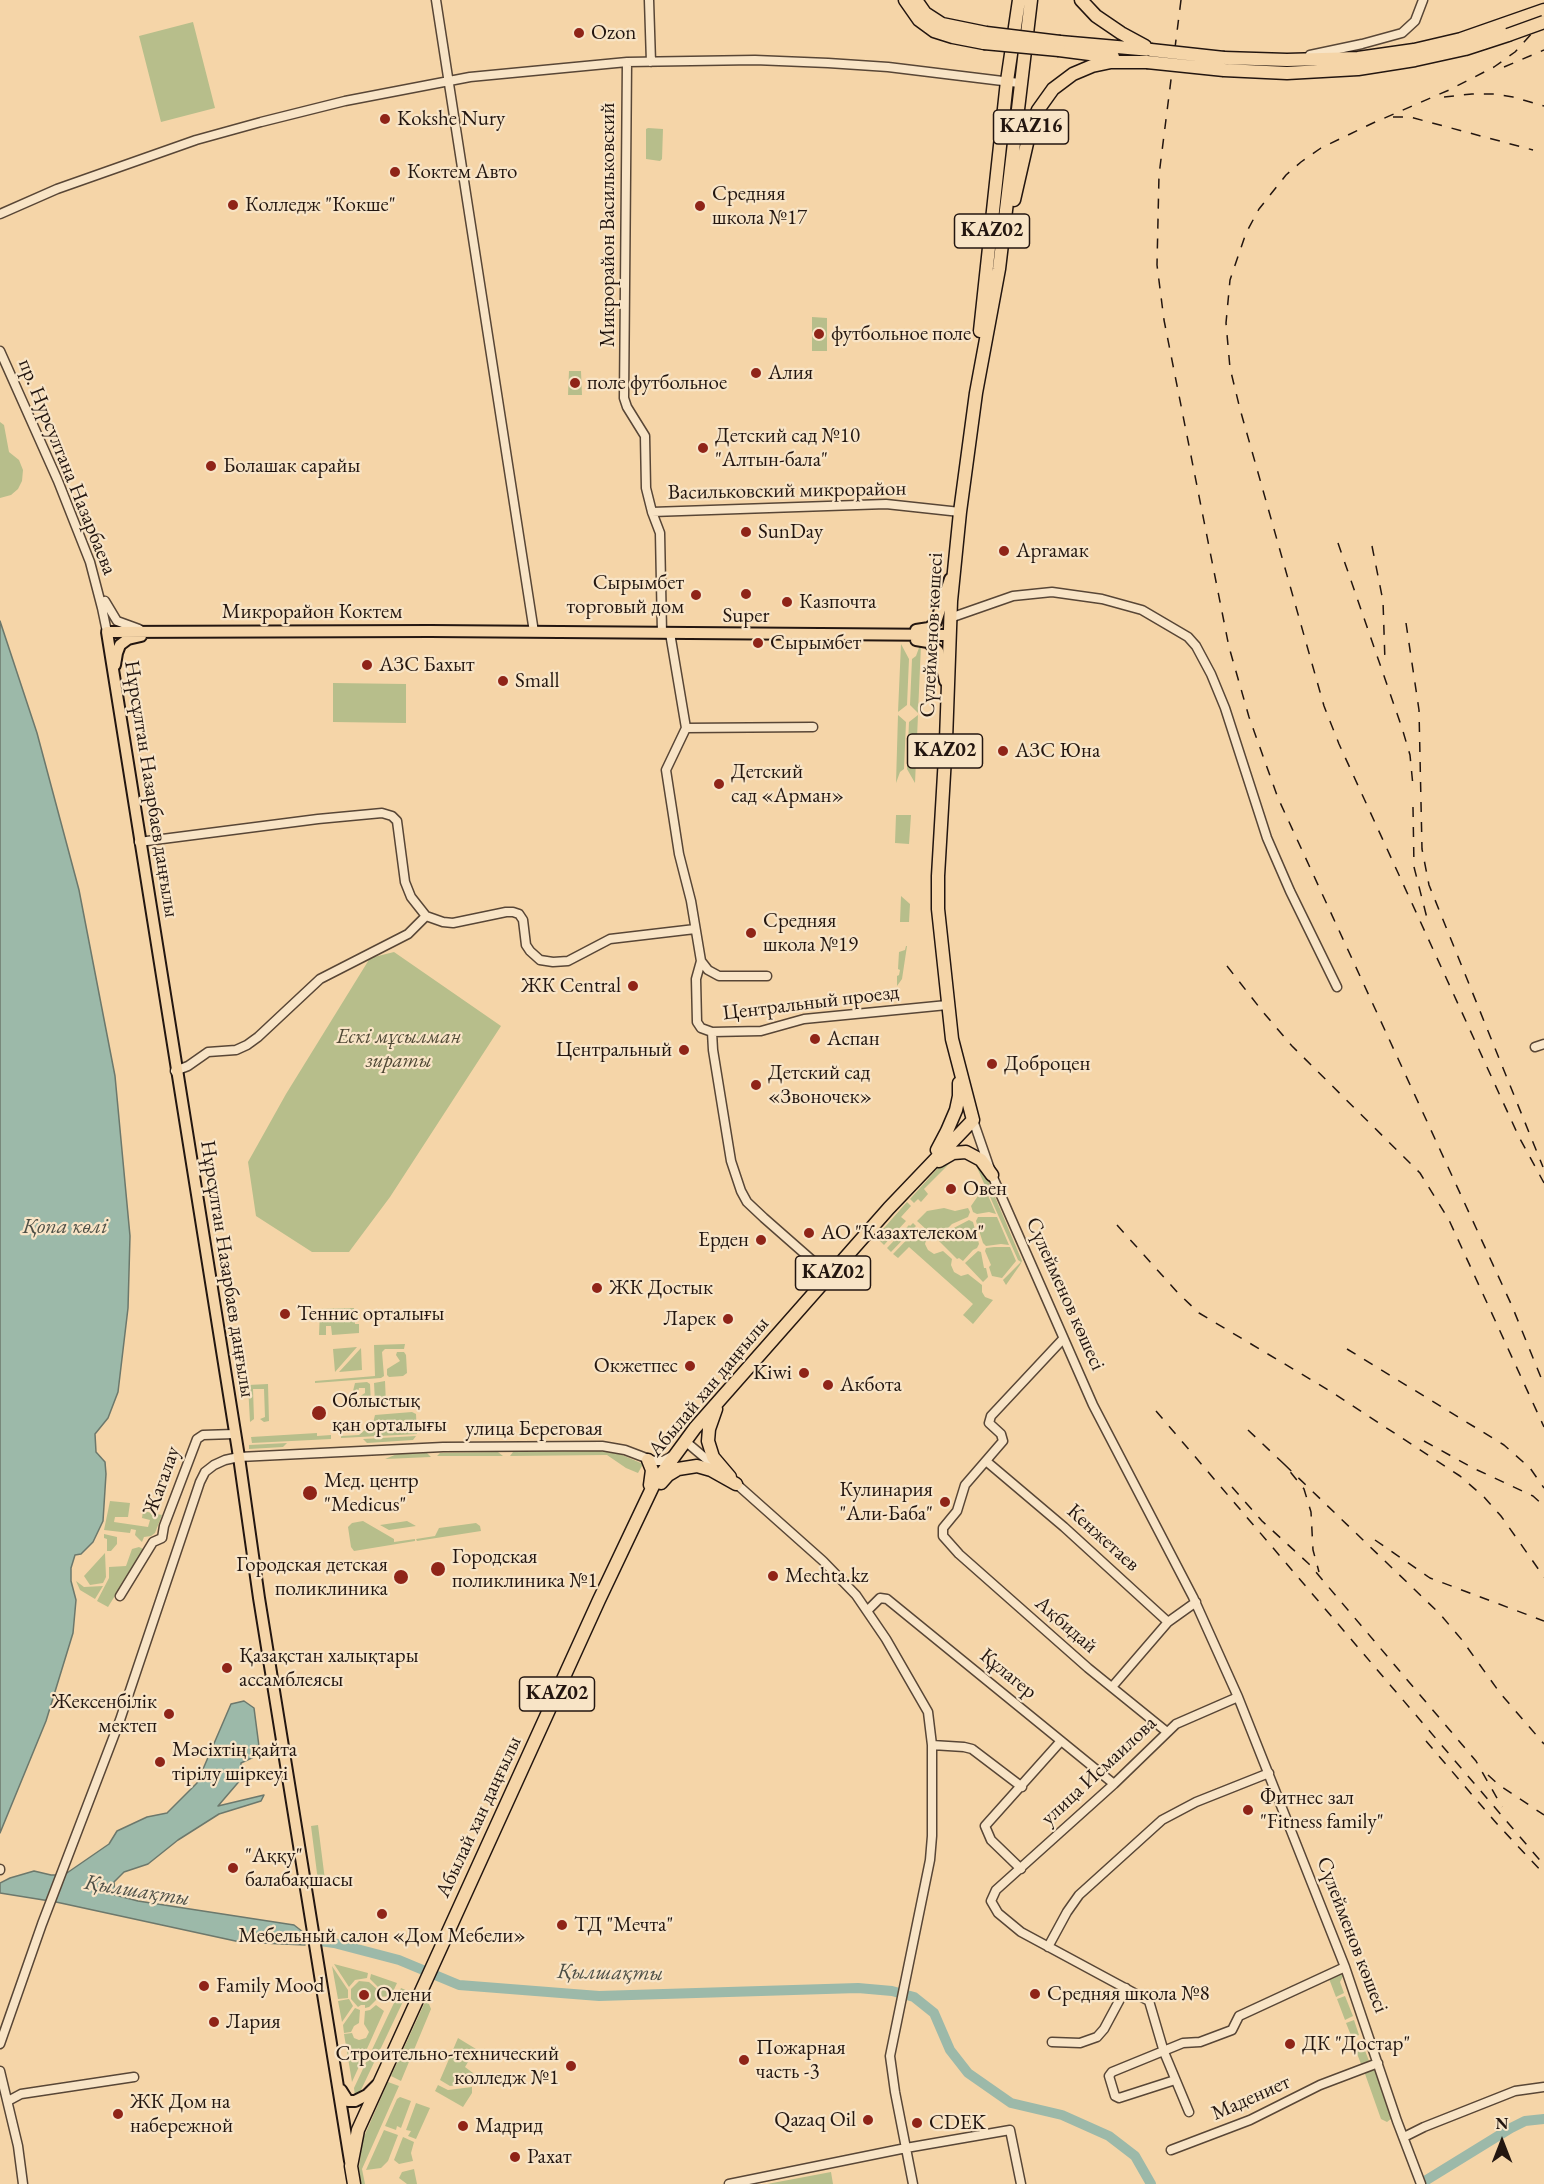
<!DOCTYPE html>
<meta charset="utf-8">
<style>
body{margin:0}
#map{position:relative;width:1544px;height:2184px;overflow:hidden;background:#f5d5a8;font-family:"EB Garamond",serif}
canvas{display:block}
.north{position:absolute;left:1472px;top:2112px;width:60px;height:60px;-webkit-text-stroke:4px #f8e4c6;paint-order:stroke;rotate:0deg;font-size:16px;font-weight:700;line-height:24px;text-align:center;color:#231610}
.north::after{content:'';display:block;margin:auto;width:21px;height:27px;background:#231610;clip-path:polygon(50% 0,100% 100%,50% 72%,0 100%)}
</style>
<div id="map">
<canvas width="1544" height="2184"></canvas>
<div class="north">N</div>
</div>
<script>
const g = document.querySelector('canvas').getContext('2d');
g.lineJoin = 'round';
function fill(path, color) { g.fillStyle = color; g.fill(path, 'evenodd'); }
const poly = rows => new Path2D(rows.map(r => 'M' + r).join(''));
function strokePath(path, color, width, dash) { g.strokeStyle = color; g.lineWidth = width; g.lineCap = dash ? 'butt' : 'round'; g.setLineDash(dash || []); g.stroke(path); }
function drawText(font, color, halo, rows, align = 'center') {
  g.font = font + ' "EB Garamond",serif'; g.lineWidth = 4.5; g.setLineDash([]); g.textBaseline = 'middle'; g.strokeStyle = halo; g.fillStyle = color; for (const [text, x, y, turn = 0] of rows) {
    g.save(); g.translate(x, y); g.rotate((+turn || 0) * Math.PI / 180); g.textAlign = isNaN(turn) ? turn : align; if (halo) g.strokeText(text, 0, 0); g.fillText(text, 0, 0); g.restore();
  }
}
fill(poly([
 [193,22,215,108,161,122,139,36],
 [648,128,663,129,662,159,660,161,646,159,646,129],
 [812,317,827,318,827,351,812,351],
 [569,371,581,371,582,395,568,395],
 [0,422,4,425,9,452,19,460,23,470,22,481,18,489,11,495,0,498],
 [901,644,909,659,907,705,898,712],
 [920,645,921,645,918,713,910,705,912,659,916,656],
 [333,683,406,684,406,723,333,722],
 [898,715,906,722,904,769,900,772,896,783],
 [918,715,915,783,907,769,909,722],
 [896,815,911,815,909,844,895,843],
 [901,896,910,904,909,922,900,922],
 [906,946,907,946,902,979,897,986,897,976,899,975,900,970,898,969,899,952,905,950],
 [394,952,501,1026,390,1197,349,1252,312,1252,256,1216,248,1162,286,1094,370,958],
 [962,1152,975,1156,982,1166,1022,1261,1020,1265,1006,1285,1003,1280,1021,1262,1018,1260,975,1163,965,1158,955,1158,924,1189,928,1194,921,1202,918,1199,914,1203,910,1199,948,1157,953,1154],
 [980,1193,987,1193,996,1214,989,1212,977,1214,973,1212,971,1206],
 [907,1202,911,1206,901,1217,906,1221,884,1245,876,1237],
 [944,1208,955,1211,968,1208,970,1212,968,1217,952,1224,937,1239,917,1221,927,1211],
 [978,1217,997,1217,1009,1245,1001,1244,986,1246,983,1243,976,1221],
 [969,1220,973,1222,979,1244,977,1248,973,1250,963,1261,959,1258,957,1259,939,1241,950,1230],
 [913,1223,916,1226,891,1252,887,1248,909,1225,910,1226],
 [918,1228,927,1237,925,1244,928,1250,934,1254,943,1251,952,1259,951,1265,954,1272,961,1276,968,1274,982,1285,982,1292,985,1297,993,1300,973,1324,963,1315,973,1304,909,1247,898,1258,893,1254],
 [994,1247,1010,1247,1016,1261,1002,1278,992,1276,989,1267,991,1265,985,1251,986,1248],
 [978,1251,981,1252,984,1268,986,1268,988,1277,983,1282,965,1263],
 [354,1308,355,1324,359,1324,359,1333,332,1335,331,1326,326,1326,326,1335,319,1335,320,1309],
 [405,1344,404,1349,385,1349,382,1352,384,1376,381,1378,315,1383,315,1381,375,1376,374,1345],
 [357,1347,335,1372,333,1349],
 [361,1348,362,1370,339,1372],
 [397,1352,404,1352,406,1355,407,1373,403,1376,389,1377,387,1375,387,1369,400,1361,396,1355],
 [385,1381,386,1404,378,1405,375,1402,374,1383],
 [367,1382,370,1384,371,1403,368,1405,359,1397,365,1393,365,1388,359,1388,357,1396,353,1391,355,1383],
 [268,1384,269,1421,264,1422,260,1419,265,1417,264,1389,253,1389,254,1419,250,1422,248,1385],
 [412,1412,416,1414,417,1434,341,1438,341,1436,359,1435,373,1423,375,1415],
 [317,1433,317,1436,331,1435,331,1439,252,1443,251,1437],
 [416,1436,413,1440,367,1443,363,1439],
 [287,1443,283,1447,249,1449,249,1445],
 [600,1451,620,1454,643,1464,638,1473,626,1468,607,1455,510,1456,513,1452],
 [498,1452,503,1456,437,1456,440,1453],
 [427,1453,431,1457,385,1459,397,1454],
 [110,1501,130,1503,128,1517,115,1517,114,1522,148,1527,150,1520,142,1518,143,1511,162,1515,155,1533,151,1536,144,1537,142,1542,135,1535,136,1530,131,1529,130,1533,104,1530],
 [363,1521,394,1539,394,1542,415,1539,415,1541,354,1551,351,1547,348,1527,352,1523],
 [407,1521,416,1526,389,1530,380,1525],
 [476,1523,480,1526,481,1531,417,1541,416,1539,435,1536,439,1528],
 [104,1534,117,1537,117,1544,111,1551,107,1551,107,1539,104,1538],
 [139,1547,143,1549,143,1551,108,1607,97,1601,109,1578,109,1567,126,1566,132,1549],
 [105,1553,106,1577,103,1583,90,1585,84,1576],
 [76,1581,84,1587,103,1586,95,1599,80,1590],
 [318,1825,325,1880,318,1881,311,1826],
 [334,1964,368,1973,367,1978,355,1980,349,1987],
 [332,1966,348,1990,348,1998,338,1999],
 [1341,1971,1343,1976,1340,1982,1344,1993,1336,1997,1328,1976],
 [371,1974,397,1983,391,1996,379,1997,378,1987,370,1979],
 [359,1981,369,1982,377,1989,376,2000,369,2007,365,2008,365,2005,361,2005,358,2007,351,1999,351,1989],
 [401,1988,408,1991,361,2090,355,2096,354,2088],
 [1345,1996,1353,2016,1345,2020,1337,1999],
 [349,1999,353,2006,342,2022,338,2001],
 [425,2002,429,2004,431,2009,401,2081,391,2076],
 [376,2005,384,2011,352,2082,344,2034,352,2033,354,2038,359,2040,366,2038,369,2032,364,2024,365,2011,370,2010],
 [355,2008,360,2010,359,2023,354,2026,351,2032,344,2033,343,2025],
 [1354,2020,1359,2035,1352,2038,1346,2023],
 [458,2038,476,2049,465,2067,473,2073,466,2084,450,2086,440,2080],
 [1361,2040,1369,2061,1361,2064,1353,2043],
 [1374,2067,1392,2118,1387,2122,1381,2119,1364,2071],
 [388,2082,399,2086,362,2169,365,2184,361,2184,359,2167,363,2139],
 [438,2085,448,2090,472,2087,472,2093,463,2107,435,2091],
 [400,2097,411,2101,401,2128,397,2126,396,2130,385,2126,397,2099],
 [416,2103,430,2108,416,2139,408,2136,411,2131,406,2130],
 [384,2130,398,2135,388,2161,381,2168,366,2170],
 [403,2137,414,2142,411,2153,413,2161,399,2164,394,2160],
 [414,2169,417,2184,407,2184,399,2178,402,2172],
 [831,2172,833,2184,767,2184]
]), '#b7be8b');
const water = poly([
 [0,621,37,733,79,890,115,1076,130,1236,128,1308,118,1392,108,1418,95,1434,96,1452,105,1462,106,1474,103,1521,93,1542,81,1554,75,1555,71,1568,71,1581,76,1600,73,1633,46,1721,0,1833,0,621],
 [244,1701,254,1708,260,1754,241,1763,242,1778,218,1806,264,1795,261,1801,219,1814,178,1840,148,1864,124,1872,114,1882,115,1895,138,1901,294,1925,303,1932,305,1945,240,1942,56,1902,0,1893,0,1883,10,1878,34,1871,51,1875,64,1875,109,1844,117,1831,147,1817,167,1813,197,1783,231,1704,244,1701]
]);
fill(water, '#9cb9a9');
strokePath(water, '#6c786c', 1.5);
strokePath(poly([
 [292,1937,334,1943,399,1960,459,1985,599,1996,858,1988,892,1991,914,1997,934,2013,950,2050,968,2073,1011,2103,1062,2115,1109,2136,1135,2156,1151,2184],
 [1420,2184,1511,2128,1525,2121,1544,2119]
]), '#9cb9a9', 10);
const minor = poly([
 [436,0,534,632],
 [649,0,651,62],
 [1310,55,1362,44,1402,33,1415,21,1423,0],
 [627,62,624,398,627,407,645,436,646,488,652,512,660,533,662,633],
 [0,214,57,189,196,140,261,122,345,101,470,77,627,62,755,60,828,63,888,67,1019,83],
 [0,351,58,481,90,562,102,608,107,632],
 [652,512,886,504,960,512],
 [105,601,117,621,139,629],
 [950,618,1013,596,1052,592,1102,599,1142,610,1188,637,1196,646,1211,674,1225,708,1267,838,1290,891,1337,987],
 [670,633,686,728,813,727],
 [686,728,666,770,679,854,691,901,701,961,708,970,719,976,767,976],
 [139,842,318,819,382,813,392,816,397,821,405,882,411,897,426,916,443,922,453,923,506,912,513,912,519,914,523,920,526,945,530,951,540,960,553,962,568,961,610,939,695,929],
 [701,961,696,979,697,1022,701,1028,712,1032],
 [1535,1047,1544,1044],
 [175,1071,188,1066,208,1052,236,1050,247,1045,258,1037,320,979,408,934,426,916],
 [973,1120,992,1175,1093,1405,1193,1597,1238,1697,1345,1967,1397,2121,1421,2184],
 [830,1276,764,1218,747,1202,741,1191,731,1161,713,1050,712,1032,761,1031,804,1019,947,1005],
 [1063,1339,991,1416,989,1423,1001,1434,1003,1441,965,1485,957,1511,943,1528,943,1536,959,1554,1088,1668,1167,1732],
 [685,1441,717,1468],
 [986,1461,1064,1527,1168,1622,1196,1602],
 [732,1480,823,1561,856,1595,886,1639,928,1712,932,1745,932,1836,930,1860,890,2056,895,2092,913,2184],
 [120,1596,153,1542,162,1538,164,1526,197,1439,203,1435,234,1434],
 [868,1610,880,1598,887,1599,1114,1784],
 [1112,1687,1168,1622],
 [932,1745,964,1747,972,1749,1022,1787],
 [1021,1869,991,1840,985,1826,1061,1741],
 [0,1870,0,1869],
 [1048,1947,1067,1912,1079,1895,1162,1820,1196,1802,1269,1773],
 [1052,2042,1080,2043,1097,2037,1104,2029,1126,1988],
 [0,2044,42,1924,120,1720,200,1482,205,1472,214,1465,225,1460,239,1457,443,1447,602,1446,625,1450,654,1461,663,1461,672,1456],
 [0,2071,18,2146,23,2184],
 [1175,2080,1119,2098,1115,2096,1109,2076,1112,2072,1183,2043,1200,2042,1232,2030,1239,2016,1345,1967],
 [8,2101,21,2094,134,2077],
 [1189,2112,1164,2052,1149,2001,1021,1932,998,1913,991,1901,996,1890,1114,1784,1176,1724,1238,1697],
 [1404,2137,1424,2127,1515,2091,1544,2087],
 [1171,2150,1250,2120,1320,2085,1378,2063],
 [729,2184,906,2148,1010,2130,1021,2184]
]);
const major = poly([
 [916,630,929,628,936,622,950,579],
 [916,640,928,642,938,651,945,681],
 [115,665,117,653,120,645,128,639,141,636],
 [341,2090,348,2101,355,2101,367,2095,377,2085],
 [350,2161,259,1598,239,1457,107,632,430,631,950,635]
]);
const highway = poly([
 [905,0,919,20,934,31,953,37,984,43],
 [916,0,925,13,942,24,986,33],
 [1081,0,1096,16,1121,33,1145,46],
 [1060,42,1151,50],
 [1059,50,1113,57],
 [1224,58,1287,60,1358,58,1414,50,1461,39,1544,10],
 [1224,70,1287,73,1358,69,1415,60,1465,49,1508,35],
 [1014,200,1030,130,1038,110,1053,89,1073,74,1092,66,1111,62,1147,62],
 [980,331,1007,81,1019,0],
 [937,1150,947,1131,956,1110,959,1096,959,1083],
 [939,1161,953,1153,966,1152,981,1160,992,1175],
 [716,1409,709,1429,708,1441,713,1457,730,1477],
 [648,1460,652,1470,650,1485],
 [661,1483,668,1475,678,1469,697,1466,711,1470,736,1484],
 [354,2184,351,2166,358,2130,599,1600,654,1484,695,1428,889,1208,973,1120,952,1039,938,909,938,876,946,740,951,601,960,512,976,393,999,269,1031,0]
]);
strokePath(minor, '#584636', 11);
strokePath(major, '#231610', 14);
strokePath(highway, '#231610', 15);
strokePath(minor, '#f8e4c6', 8);
strokePath(major, '#f5d5a8', 10);
strokePath(highway, '#f5d5a8', 12);
strokePath(poly([
 [1181,0,1159,175,1157,265,1164,320,1229,647,1249,717,1278,798,1512,1306,1544,1385],
 [1544,20,1515,52,1494,67,1449,90,1373,123,1321,148,1301,162,1286,175,1259,209,1246,233,1230,280,1226,323,1230,368,1240,409,1324,706,1339,744,1519,1137,1544,1183],
 [1504,67,1544,50],
 [1444,97,1472,94,1493,94,1513,97,1544,106],
 [1393,117,1410,117,1533,150],
 [1338,543,1402,728,1410,755,1413,786],
 [1372,546,1383,601,1385,662],
 [1406,623,1419,710,1422,849,1429,885,1543,1167],
 [1413,807,1414,867,1428,922],
 [1227,966,1263,1012,1292,1046,1420,1173,1449,1220,1544,1427],
 [1117,1225,1178,1293,1199,1313,1330,1391,1460,1476,1484,1497,1501,1516,1544,1577],
 [1347,1349,1504,1445,1530,1468,1544,1488],
 [1156,1411,1544,1865],
 [1248,1430,1284,1464,1304,1489,1311,1512,1313,1550,1319,1572],
 [1424,1441,1473,1468,1533,1496,1544,1506],
 [1284,1464,1440,1614,1462,1640,1500,1693,1544,1744],
 [1232,1487,1262,1521,1309,1564,1476,1761,1502,1807],
 [1375,1540,1430,1578,1544,1621],
 [1426,1741,1498,1825,1544,1874],
 [1488,1775,1499,1785,1544,1815]
]), '#231610', 1.5, [10, 10]);
const highwayBridge = poly([
 [986,33,1060,42],
 [1508,35,1544,22],
 [984,43,1059,50],
 [1151,50,1224,58],
 [1147,62,1224,70]
]);
strokePath(highwayBridge, '#231610', 15, []);
strokePath(highwayBridge, '#f5d5a8', 12);
for (const [x, y, r, color] of [
 [579,33,6,"#8f2418"],
 [385,119,6,"#8f2418"],
 [395,172,6,"#8f2418"],
 [233,205,6,"#8f2418"],
 [700,206,6,"#8f2418"],
 [819,334,6,"#8f2418"],
 [756,373,6,"#8f2418"],
 [575,383,6,"#8f2418"],
 [703,448,6,"#8f2418"],
 [211,466,6,"#8f2418"],
 [746,532,6,"#8f2418"],
 [1004,551,6,"#8f2418"],
 [746,594,6,"#8f2418"],
 [696,595,6,"#8f2418"],
 [787,602,6,"#8f2418"],
 [758,643,6,"#8f2418"],
 [367,665,6,"#8f2418"],
 [503,681,6,"#8f2418"],
 [1003,751,6,"#8f2418"],
 [719,784,6,"#8f2418"],
 [751,933,6,"#8f2418"],
 [633,986,6,"#8f2418"],
 [815,1039,6,"#8f2418"],
 [684,1050,6,"#8f2418"],
 [992,1064,6,"#8f2418"],
 [756,1085,6,"#8f2418"],
 [951,1189,6,"#8f2418"],
 [809,1233,6,"#8f2418"],
 [761,1240,6,"#8f2418"],
 [597,1288,6,"#8f2418"],
 [285,1314,6,"#8f2418"],
 [728,1319,6,"#8f2418"],
 [690,1366,6,"#8f2418"],
 [804,1373,6,"#8f2418"],
 [828,1385,6,"#8f2418"],
 [319,1413,8,"#8f2418"],
 [310,1493,8,"#8f2418"],
 [945,1502,6,"#8f2418"],
 [438,1569,8,"#8f2418"],
 [773,1576,6,"#8f2418"],
 [401,1577,8,"#8f2418"],
 [227,1668,6,"#8f2418"],
 [169,1714,6,"#8f2418"],
 [160,1762,6,"#8f2418"],
 [1248,1810,6,"#8f2418"],
 [233,1868,6,"#8f2418"],
 [382,1914,6,"#8f2418"],
 [562,1925,6,"#8f2418"],
 [204,1986,6,"#8f2418"],
 [1035,1994,6,"#8f2418"],
 [364,1995,6,"#8f2418"],
 [214,2022,6,"#8f2418"],
 [1290,2044,6,"#8f2418"],
 [744,2060,6,"#8f2418"],
 [571,2066,6,"#8f2418"],
 [118,2114,6,"#8f2418"],
 [868,2120,6,"#8f2418"],
 [917,2123,6,"#8f2418"],
 [463,2126,6,"#8f2418"],
 [515,2157,6,"#8f2418"]
]) { const dot = new Path2D(); dot.arc(x, y, r, 0, 2 * Math.PI); g.fillStyle = color; g.fill(dot); strokePath(dot, '#f8e4c6', 2); }
for (const [x, y, w] of [
 [1031,127,75],
 [992,231,75],
 [945,751,75],
 [833,1273,75],
 [557,1694,75]
]) { const box = new Path2D(); box.roundRect(x - w / 2, y - 17, w, 34, 4.5); g.fillStyle = '#f8e4c6'; g.fill(box); strokePath(box, '#231610', 1.5); }
drawText('bold 20px', '#231610', null, [
 ["KAZ16",1031,127],
 ["KАZ02",992,231],
 ["KАZ02",945,751],
 ["KАZ02",833,1273],
 ["KАZ02",557,1694]
]);
drawText('21px', '#231610', '#f8e4c6', [
 ["Ozon",591,33],
 ["Kokshe Nury",397,119],
 ["Коктем Авто",407,172],
 ["Средняя",712,194],
 ["школа №17",712,218],
 ["Колледж \"Кокше\"",245,205],
 ["футбольное поле",831,334],
 ["Алия",768,373],
 ["поле футбольное",587,383],
 ["Детский сад №10",715,436],
 ["\"Алтын-бала\"",715,460],
 ["Болашак сарайы",223,466],
 ["SunDay",758,532],
 ["Аргамак",1016,551],
 ["Сырымбет",684,583,"right"],
 ["торговый дом",684,607,"right"],
 ["Казпочта",799,602],
 ["Super",746,616,"center"],
 ["Сырымбет",770,643],
 ["АЗС Бахыт",379,665],
 ["Small",515,681],
 ["АЗС Юна",1015,751],
 ["Детский",731,772],
 ["сад «Арман»",731,796],
 ["Средняя",763,921],
 ["школа №19",763,945],
 ["ЖК Central",621,986,"right"],
 ["Аспан",827,1039],
 ["Центральный",672,1050,"right"],
 ["Доброцен",1004,1064],
 ["Детский сад",768,1073],
 ["«Звоночек»",768,1097],
 ["Овен",963,1189],
 ["АО \"Казахтелеком\"",821,1233],
 ["Ерден",749,1240,"right"],
 ["ЖК Достык",609,1288],
 ["Теннис орталығы",297,1314],
 ["Ларек",716,1319,"right"],
 ["Окжетпес",678,1366,"right"],
 ["Kiwi",792,1373,"right"],
 ["Акбота",840,1385],
 ["Облыстық",332,1401],
 ["қан орталығы",332,1425],
 ["Мед. центр",324,1481],
 ["\"Medicus\"",324,1505],
 ["Кулинария",933,1490,"right"],
 ["\"Али-Баба\"",933,1514,"right"],
 ["Городская",452,1557],
 ["поликлиника №1",452,1581],
 ["Городская детская",388,1565,"right"],
 ["поликлиника",388,1589,"right"],
 ["Mechta.kz",785,1576],
 ["Қазақстан халықтары",239,1656],
 ["ассамблеясы",239,1680],
 ["Жексенбілік",157,1702,"right"],
 ["мектеп",157,1726,"right"],
 ["Мәсіхтің қайта",172,1750],
 ["тірілу шіркеуі",172,1774],
 ["Фитнес зал",1260,1798],
 ["\"Fitness family\"",1260,1822],
 ["\"Аққу\"",245,1856],
 ["балабақшасы",245,1880],
 ["ТД \"Мечта\"",574,1925],
 ["Мебельный салон «Дом Мебели»",382,1936,"center"],
 ["Family Mood",216,1986],
 ["Средняя школа №8",1047,1994],
 ["Олени",376,1995],
 ["Лария",226,2022],
 ["ДК \"Достар\"",1302,2044],
 ["Пожарная",756,2048],
 ["часть -3",756,2072],
 ["Строительно-технический",559,2054,"right"],
 ["колледж №1",559,2078,"right"],
 ["ЖК Дом на",130,2102],
 ["набережной",130,2126],
 ["Qazaq Oil",856,2120,"right"],
 ["CDEK",929,2123],
 ["Мадрид",475,2126],
 ["Рахат",527,2157]
], 'left');
drawText('21px', '#231610', '#f8e4c6', [
 ["Микрорайон Васильковский",608,225,-90],
 ["пр. Нурсултана Назарбаева",67,467,68],
 ["Васильковский микрорайон",787,491,-1],
 ["Микрорайон Коктем",312,612],
 ["Сүлейменов көшесі",932,635,-87],
 ["Нұрсұлтан Назарбаев даңғылы",151,789,81],
 ["Центральный проезд",811,1003,-7],
 ["Нұрсұлтан Назарбаев даңғылы",227,1269,81],
 ["Сүлейменов көшесі",1065,1294,66],
 ["Абылай хан даңғылы",709,1387,-50],
 ["улица Береговая",534,1429],
 ["Жагалау",162,1481,-70],
 ["Кенжетаев",1103,1538,42],
 ["Ақбидай",1066,1625,41],
 ["Құлагер",1008,1674,39],
 ["улица Исмаилова",1099,1771,-43],
 ["Абылай хан даңғылы",479,1817,-65],
 ["Сүлейменов көшесі",1352,1935,69],
 ["Мадениет",1251,2098,-24]
]);
drawText('italic 21px', '#4f4835', '#f8e4c6', [
 ["Ескі мұсылман",399,1037],
 ["зираты",399,1061]
]);
drawText('italic 22px', '#4d4f46', '#f8e4c6', [
 ["Қопа көлі",65,1227],
 ["Қылшақты",137,1891,9],
 ["Қылшақты",610,1973,1]
]);
</script>
